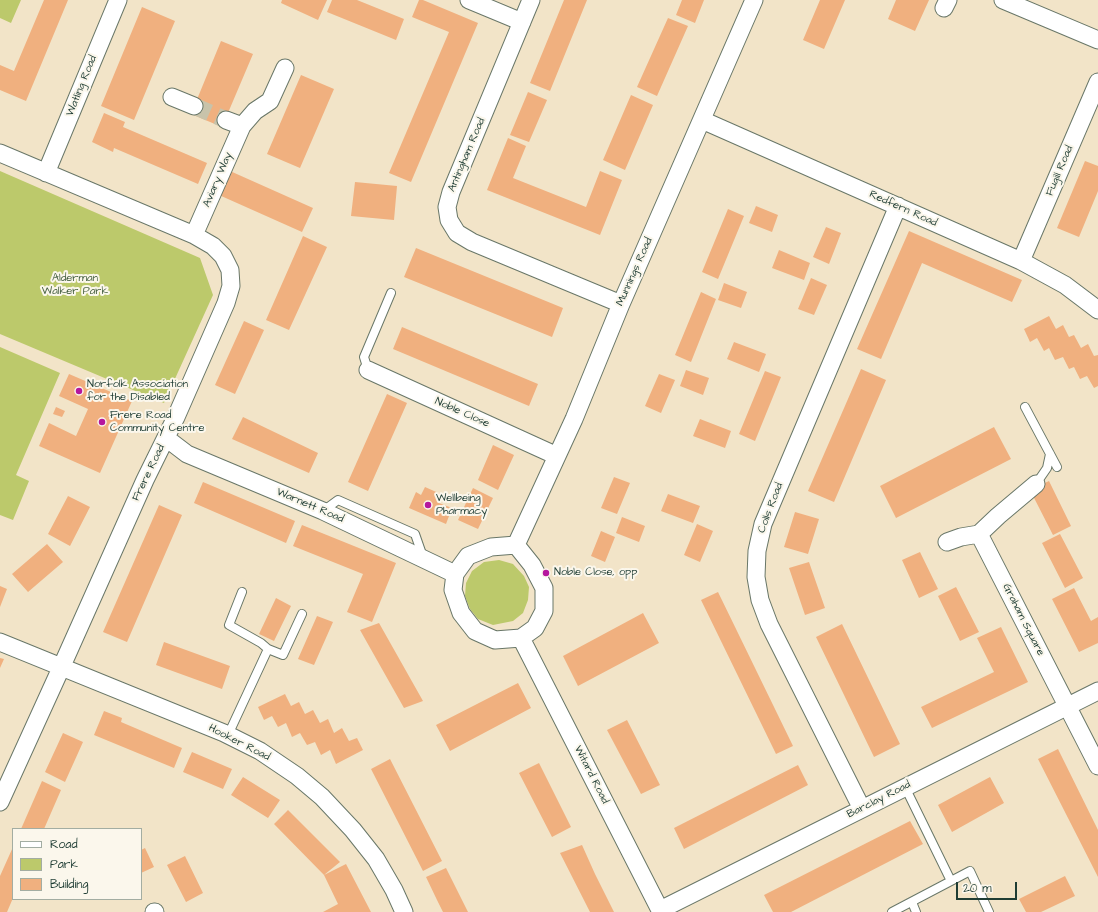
<!DOCTYPE html>
<style>
body{margin:0}
#map{position:relative;width:1098px;height:912px;overflow:hidden;background:#f2e4c8;font-family:"Architects Daughter",sans-serif}
canvas{display:block}
.legend{position:absolute;left:12px;top:828px;width:130px;height:72px;box-sizing:border-box;background:#fbf7ec;border:1px solid #a3ada2;margin:0;padding:5px 7px;list-style:none;font-size:12px;color:#1f3d34}
.legend li{display:flex;align-items:center;gap:8px;height:20px}
.legend b{width:20px;border:1px solid #a3ada2}
.scale{position:absolute;left:956px;top:882px;width:61px;height:18px;box-sizing:border-box;border:2px solid #1f3d34;border-top:0;padding-left:5px;font-size:12px;line-height:14px;white-space:nowrap;color:#1f3d34;-webkit-text-stroke:3px #fbf7ec;paint-order:stroke}
</style>
<div id="map">
<canvas width="1098" height="912"></canvas>
<ul class="legend">
<li><b style="height:5px;background:#fff"></b>Road</li>
<li><b style="height:11px;background:#bcc96b"></b>Park</li>
<li><b style="height:11px;background:#f0b07f"></b>Building</li>
</ul>
<div class="scale">20 m</div>
</div>
<script>
const g = document.querySelector('canvas').getContext('2d');
g.lineJoin = 'round';
function fill(path, color) { g.fillStyle = color; g.fill(path, 'evenodd'); }
const poly = rows => new Path2D(rows.map(r => 'M' + r).join(''));
function strokePath(path, color, width, dash) { g.strokeStyle = color; g.lineWidth = width; g.lineCap = dash ? 'butt' : 'round'; g.setLineDash(dash || []); g.stroke(path); }
function drawText(font, color, halo, rows, align = 'center') {
  g.font = font + ' "Architects Daughter",sans-serif'; g.lineWidth = 4; g.setLineDash([]); g.textBaseline = 'middle'; g.strokeStyle = halo; g.fillStyle = color; for (const [text, x, y, turn = 0] of rows) {
    g.save(); g.translate(x, y); g.rotate((+turn || 0) * Math.PI / 180); g.textAlign = isNaN(turn) ? turn : align; if (halo) g.strokeText(text, 0, 0); g.fillText(text, 0, 0); g.restore();
  }
}
fill(poly([
 [0,0,21,0,11,23,0,18],
 [0,171,200,258,213,295,164,403,0,334],
 [0,347,60,373,16,475,29,481,13,520,0,515],
 [499,560,513,564,524,576,529,587,528,600,523,613,513,621,493,625,478,619,470,609,465,596,466,583,472,571,484,562]
]), '#bcc96b');
fill(poly([
 [44,0,68,0,26,101,0,90,0,65,14,71],
 [282,0,327,0,318,20,281,3],
 [332,0,357,0,404,19,396,40,327,12],
 [419,0,423,0,478,23,411,182,389,173,449,32,412,17],
 [564,0,587,0,550,91,530,83],
 [682,0,704,0,695,23,676,15],
 [820,0,845,0,824,49,803,40],
 [896,0,929,0,915,31,888,19],
 [142,7,175,21,134,120,101,106],
 [668,18,688,26,657,96,637,87],
 [221,41,253,54,222,127,191,114],
 [301,75,334,89,300,168,267,154],
 [528,92,547,100,529,142,510,135],
 [631,95,653,105,625,170,603,160],
 [104,113,125,122,123,127,207,163,198,184,114,148,113,152,92,142],
 [508,138,526,146,513,178,586,207,600,171,622,180,600,235,487,190],
 [1085,161,1098,166,1098,191,1079,237,1057,228],
 [230,171,313,208,302,232,219,195],
 [355,182,397,186,394,220,351,216],
 [756,206,778,215,772,232,749,223],
 [728,209,744,216,718,279,702,272],
 [826,227,841,233,829,264,813,257],
 [909,231,1022,280,1012,302,922,263,881,359,857,349],
 [303,236,327,247,289,330,266,320],
 [416,248,563,308,552,337,404,277],
 [779,250,810,263,804,280,772,268],
 [811,278,827,285,814,315,798,309],
 [724,283,747,292,741,308,718,300],
 [701,292,716,299,691,362,675,355],
 [1049,316,1056,329,1063,325,1069,337,1074,335,1081,348,1088,344,1094,356,1098,355,1098,386,1094,388,1087,376,1080,379,1074,367,1069,369,1063,357,1055,360,1049,348,1044,351,1037,338,1030,342,1024,329],
 [244,321,264,330,235,394,215,385],
 [402,327,538,384,529,406,393,349],
 [734,342,766,354,759,372,727,359],
 [861,369,886,380,834,502,808,491],
 [686,370,709,378,703,395,680,386],
 [765,371,781,377,755,441,739,434],
 [69,374,132,401,100,473,39,446,49,423,76,436,88,409,59,396],
 [659,374,675,380,661,413,645,406],
 [387,394,407,403,368,491,348,482],
 [56,407,65,411,62,417,53,414],
 [243,417,318,453,309,473,232,439],
 [700,419,731,431,725,448,693,436],
 [994,427,1011,459,896,518,880,486],
 [493,445,514,455,498,490,478,480],
 [614,477,630,483,617,514,601,508],
 [1049,481,1071,526,1053,535,1030,490],
 [203,482,295,521,286,543,194,503],
 [425,487,443,495,439,503,452,508,446,524,409,508,416,492,421,495],
 [473,488,493,498,478,529,458,520],
 [668,494,700,506,693,523,661,511],
 [68,496,90,507,70,546,48,534],
 [159,505,182,515,127,642,103,632],
 [795,512,819,519,808,554,784,547],
 [622,517,645,526,639,542,616,533],
 [697,524,713,531,700,562,684,555],
 [302,525,396,563,372,622,347,612,363,574,293,546],
 [601,531,615,537,605,562,591,556],
 [1060,534,1083,578,1065,588,1042,543],
 [47,544,63,562,28,592,12,574],
 [920,552,938,589,919,598,902,560],
 [809,562,825,608,805,615,789,568],
 [0,586,7,589,0,607],
 [956,587,979,632,960,641,938,596],
 [1074,588,1091,621,1098,617,1098,643,1079,652,1052,599],
 [718,592,793,746,776,754,701,600],
 [276,598,291,606,274,641,259,634],
 [643,613,659,643,578,686,563,656],
 [317,616,333,622,314,665,298,659],
 [379,623,423,701,404,708,360,630],
 [842,624,900,744,874,757,816,637],
 [1001,627,1028,682,932,728,921,707,994,672,977,638],
 [164,642,230,666,222,689,156,665],
 [0,658,4,659,0,668],
 [518,683,531,708,450,751,436,725],
 [285,694,291,706,299,702,305,714,313,710,320,723,328,719,334,733,342,728,349,741,357,738,363,750,336,764,330,750,321,755,315,742,307,745,300,733,292,737,286,723,278,727,272,716,264,720,258,707],
 [104,711,122,718,121,722,182,748,174,768,94,735],
 [627,720,660,785,641,794,607,730],
 [63,733,83,742,65,782,45,772],
 [1058,749,1098,830,1098,877,1038,759],
 [192,752,232,769,223,789,183,772],
 [390,759,442,861,423,871,371,769],
 [539,763,571,827,552,837,519,773],
 [798,765,808,785,684,849,674,828],
 [243,777,280,800,268,818,231,795],
 [990,777,1004,803,952,832,938,805],
 [42,781,61,790,44,829,21,829],
 [288,810,340,862,324,875,274,824],
 [910,821,923,844,791,912,773,912,764,895],
 [582,845,595,874,614,912,590,912,560,853],
 [13,847,13,898,7,912,0,912,0,876],
 [145,848,154,867,141,873,141,850],
 [185,856,203,893,186,902,167,865],
 [346,864,371,912,323,912,338,904,324,875],
 [446,868,468,912,443,912,437,900,426,877],
 [1065,876,1075,896,1041,912,1026,912,1019,899]
]), '#f0b07f');
strokePath(poly([
 [194,106,226,120]
]), '#c8c3aa', 17, [17, 8]);
const lane = poly([
 [368,370,364,357,391,293],
 [1025,407,1057,467],
 [1036,484,1047,468,1050,454],
 [323,511,338,500,415,534,423,557],
 [268,649,283,655,302,614],
 [228,735,268,649,261,643,229,625,242,592],
 [951,881,970,871,989,912],
 [912,902,916,912],
 [892,912,951,881,905,787]
]);
const street = poly([
 [469,0,522,22],
 [531,0,451,192,447,207,449,220,457,233,472,242,621,304],
 [1003,0,1098,40],
 [944,8,948,0],
 [172,97,194,106],
 [226,120,242,126],
 [702,120,1021,261,1065,285,1098,310],
 [0,153,194,235,213,246,223,256,230,270,231,286,226,303,176,417,145,480,61,668,0,802],
 [46,173,118,0],
 [194,235,242,126,255,111,270,101,285,68],
 [1021,261,1098,82],
 [368,370,557,456],
 [166,438,187,454,323,511,455,574],
 [1036,484,998,516,979,534,1098,766],
 [947,542,961,537,979,534],
 [516,545,574,419,621,304,754,0],
 [516,545,532,565,544,588,544,611,535,628,521,638,495,640,475,631,461,613,453,590,455,574,468,556,491,547,516,545],
 [521,638,661,912],
 [0,642,224,733,260,751,297,776,322,797,353,830,376,859,394,890,404,912],
 [862,809,769,624,760,600,756,577,757,551,763,524,898,206],
 [660,910,1098,691],
 [154,912,155,912]
]);
strokePath(lane, '#697768', 10);
strokePath(street, '#697768', 19);
strokePath(lane, '#fff', 8);
strokePath(street, '#fff', 17);
for (const [x, y, r, color] of [
 [79,391,4,"#b5179e"],
 [102,422,4,"#b5179e"],
 [428,505,4,"#b5179e"],
 [546,573,4,"#b5179e"]
]) { const dot = new Path2D(); dot.arc(x, y, r, 0, 2 * Math.PI); g.fillStyle = color; g.fill(dot); strokePath(dot, '#fbf7ec', 1.5); }
drawText('11px', '#1f3d34', '#fbf7ec', [
 ["Watling Road",82,86,-68],
 ["Antingham Road",467,155,-67],
 ["Fugill Road",1060,171,-67],
 ["Aviary Way",218,180,-67],
 ["Redfern Road",903,209,24],
 ["Munnings Road",635,272,-66],
 ["Noble Close",462,413,24],
 ["Frere Road",149,473,-64],
 ["Warnett Road",310,506,23],
 ["Colls Road",771,508,-69],
 ["Graham Square",1023,620,63],
 ["Hooker Road",239,743,27],
 ["Witard Road",591,775,63],
 ["Barclay Road",879,800,-27]
]);
drawText('11px', '#466042', '#fbf7ec', [
 ["Alderman",75,279],
 ["Walker Park",75,292]
]);
drawText('11px', '#1f3d34', '#fbf7ec', [
 ["Norfolk Association",87,385],
 ["for the Disabled",87,398],
 ["Frere Road",110,416],
 ["Community Centre",110,429],
 ["Wellbeing",436,499],
 ["Pharmacy",436,512],
 ["Noble Close, opp",554,573]
], 'left');
</script>
